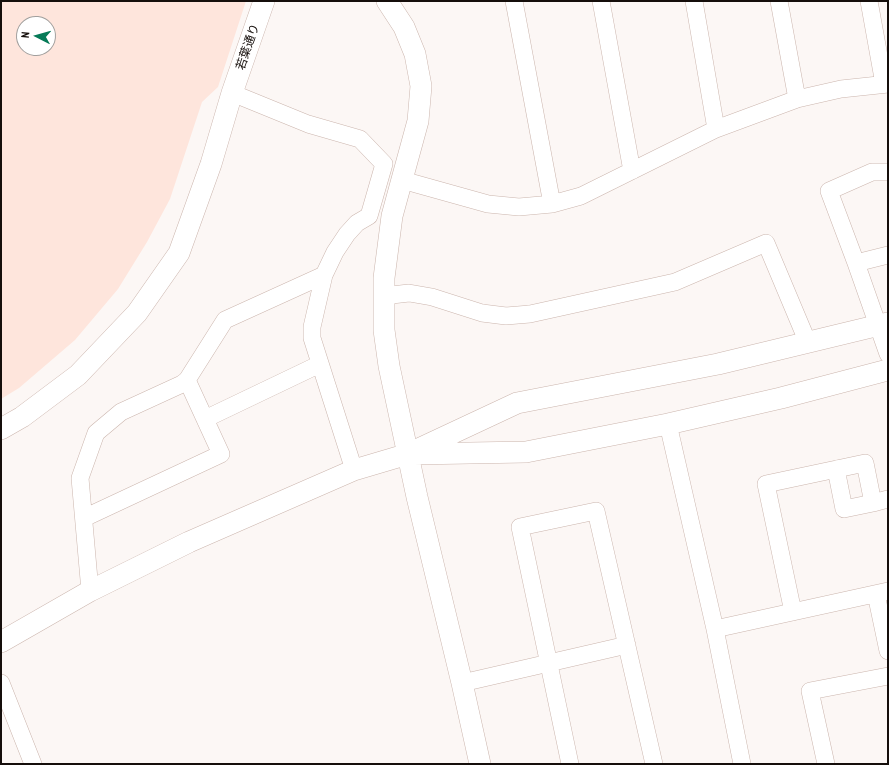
<!DOCTYPE html>
<meta charset="utf-8">
<style>
body{margin:0}
#map{position:relative;width:889px;height:765px;overflow:hidden;background:#fcf7f5;font-family:"PT Sans Narrow",sans-serif}
canvas{display:block}
.frame{position:absolute;inset:0;border:2px solid #150e0b;pointer-events:none}
.north{position:absolute;left:16px;top:16px;width:40px;height:40px;box-sizing:border-box;background:#fff;border:1px solid #a19f9d;border-radius:50%;rotate:276deg;font-size:11px;font-weight:700;line-height:16px;text-align:center;color:#150e0b}
.north::after{content:'';display:block;margin:auto;width:14px;height:18px;background:#067a57;clip-path:polygon(50% 0,100% 100%,50% 72%,0 100%)}
</style>
<div id="map">
<canvas width="889" height="765"></canvas>
<div class="frame"></div>
<div class="north">N</div>
</div>
<script>
const g = document.querySelector('canvas').getContext('2d');
g.lineJoin = 'round';
function fill(path, color) { g.fillStyle = color; g.fill(path, 'evenodd'); }
const poly = rows => new Path2D(rows.map(r => 'M' + r).join(''));
function strokePath(path, color, width, dash) { g.strokeStyle = color; g.lineWidth = width; g.lineCap = dash ? 'butt' : 'round'; g.setLineDash(dash || []); g.stroke(path); }
function drawText(font, color, halo, rows, align = 'center') {
  g.font = font + ' "PT Sans Narrow","Noto Sans JP",sans-serif'; g.lineWidth = 3; g.setLineDash([]); g.textBaseline = 'middle'; g.strokeStyle = halo; g.fillStyle = color; for (const [text, x, y, turn = 0] of rows) {
    g.save(); g.translate(x, y); g.rotate((+turn || 0) * Math.PI / 180); g.textAlign = isNaN(turn) ? turn : align; if (halo) g.strokeText(text, 0, 0); g.fillText(text, 0, 0); g.restore();
  }
}
fill(poly([
 [1,1,246,1,218,87,202,102,170,199,147,242,118,289,75,340,19,388,1,399],
 [24,24,48,24,48,48,24,48]
]), '#fee5dc');
const minor = poly([
 [514,1,552,204],
 [601,1,632,171],
 [694,1,716,129],
 [779,1,797,99],
 [869,1,884,84],
 [232,93,308,124,360,139,384,164,369,216,357,223,347,234,335,252,324,275,312,327,312,338,354,470],
 [888,172,872,172,829,191,856,263,888,354],
 [402,180,488,204,519,207,552,204,581,196,716,129,797,99,841,89,888,84],
 [856,263,888,255],
 [383,296,409,293,432,297,482,313,506,316,530,314,675,282,766,243,808,343],
 [205,419,320,364],
 [668,424,715,629,742,764],
 [836,469,844,509,873,503],
 [84,518,221,454,187,380],
 [90,591,80,478,96,433,121,412,182,384,187,380,225,320,324,275],
 [876,594,888,651],
 [793,612,766,484,865,463,873,503,888,499],
 [715,629,888,591],
 [1,683,33,764],
 [462,683,627,645],
 [570,764,520,527,596,511,654,764],
 [826,764,810,691,888,676]
]);
const tertiary = poly([
 [387,1,404,27,415,54,421,86,418,121,392,216,384,278,384,330,389,366,417,497,462,683,480,764],
 [1,429,22,417,78,375,137,313,179,253,211,164,232,93,264,1],
 [414,454,526,452,668,424,781,398,888,370],
 [1,642,90,591,189,542,354,470,408,454,517,403,718,364,888,323]
]);
strokePath(minor, '#cbb5ad', 18);
strokePath(tertiary, '#cbb5ad', 22);
strokePath(minor, '#fff', 17);
strokePath(tertiary, '#fff', 21);
drawText('12px', '#150e0b', '#fff', [
 ["若葉通り",248,47,-71]
]);
</script>
